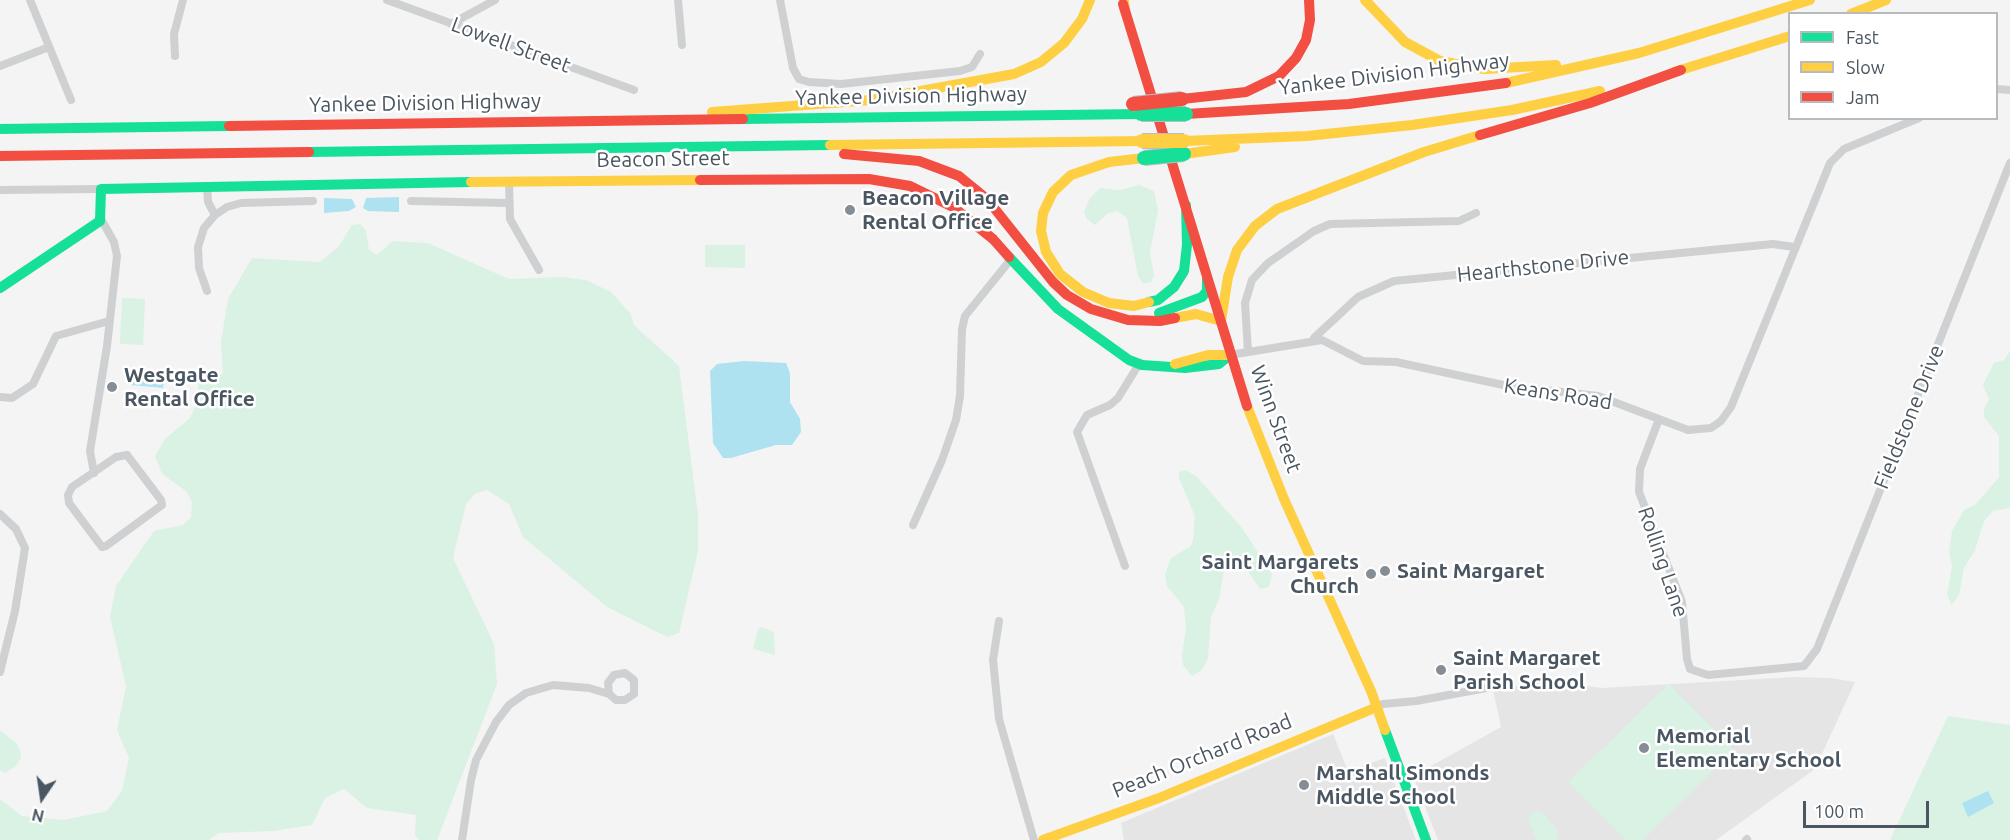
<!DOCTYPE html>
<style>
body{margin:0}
#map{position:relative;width:2010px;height:840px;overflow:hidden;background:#f4f4f4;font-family:Ubuntu,sans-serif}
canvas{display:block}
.legend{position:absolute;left:1788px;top:12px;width:210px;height:108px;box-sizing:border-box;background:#fff;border:2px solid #b7bbc0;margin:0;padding:8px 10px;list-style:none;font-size:18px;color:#4a5661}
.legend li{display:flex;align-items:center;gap:12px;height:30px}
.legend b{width:30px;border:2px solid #b7bbc0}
.north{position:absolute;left:12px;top:768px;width:60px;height:60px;-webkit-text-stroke:4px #fff;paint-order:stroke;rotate:193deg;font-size:16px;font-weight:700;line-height:24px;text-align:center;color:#4a5661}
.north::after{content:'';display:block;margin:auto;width:21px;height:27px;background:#4a5661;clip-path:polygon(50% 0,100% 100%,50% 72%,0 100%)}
.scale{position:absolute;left:1803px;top:801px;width:126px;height:27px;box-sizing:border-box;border:3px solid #4a5661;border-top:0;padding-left:8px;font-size:18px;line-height:21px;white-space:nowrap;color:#4a5661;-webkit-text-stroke:4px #fff;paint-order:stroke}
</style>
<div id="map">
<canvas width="2010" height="840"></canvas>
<ul class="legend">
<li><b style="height:8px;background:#16e098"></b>Fast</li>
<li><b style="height:8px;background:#ffcf43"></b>Slow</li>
<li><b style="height:8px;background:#f24e42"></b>Jam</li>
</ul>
<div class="north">N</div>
<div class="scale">100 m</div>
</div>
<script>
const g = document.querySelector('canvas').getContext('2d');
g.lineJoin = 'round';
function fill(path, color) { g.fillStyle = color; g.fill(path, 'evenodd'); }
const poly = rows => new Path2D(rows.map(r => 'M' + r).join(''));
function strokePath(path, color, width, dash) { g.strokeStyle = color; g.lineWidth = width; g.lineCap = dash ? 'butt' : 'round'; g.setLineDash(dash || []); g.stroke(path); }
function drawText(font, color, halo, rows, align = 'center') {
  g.font = font + ' Ubuntu,sans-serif'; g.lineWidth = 5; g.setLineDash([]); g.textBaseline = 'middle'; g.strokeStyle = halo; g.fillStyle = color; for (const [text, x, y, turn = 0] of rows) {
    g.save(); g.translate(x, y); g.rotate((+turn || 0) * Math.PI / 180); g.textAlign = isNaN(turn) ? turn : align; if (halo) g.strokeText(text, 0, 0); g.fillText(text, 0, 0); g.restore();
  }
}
fill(poly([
 [1794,677,1830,678,1855,682,1815,769,1716,840,1438,840,1413,776,1501,727,1493,690,1549,681,1602,688],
 [1333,734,1348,771,1385,758,1416,840,1124,840,1121,823]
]), '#e6e5e6');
fill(poly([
 [1139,185,1154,191,1158,210,1150,253,1154,276,1151,282,1143,284,1138,276,1127,218,1117,211,1107,214,1095,225,1087,219,1084,212,1090,198,1100,188,1120,190],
 [360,224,366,230,369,250,377,255,393,241,428,243,509,279,561,277,586,280,611,292,630,313,634,325,679,366,698,515,698,551,679,633,667,637,607,607,523,537,509,504,487,490,475,494,466,504,453,558,494,644,497,684,437,840,419,840,415,835,416,815,367,808,344,789,325,798,312,825,274,831,219,833,209,840,0,840,0,799,22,816,64,820,107,811,122,791,129,758,117,730,126,686,110,617,116,586,154,531,183,525,191,517,192,502,186,491,162,474,155,456,165,439,190,418,199,398,197,379,223,374,221,342,228,299,252,258,320,262,339,246,352,225],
 [705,245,745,245,745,268,705,267],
 [122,298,145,299,143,345,120,344],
 [2010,351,2010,508,1993,511,1984,521,1975,550,1964,568,1959,595,1952,605,1947,595,1952,566,1949,551,1952,531,1964,510,1975,505,1999,477,1999,436,1984,417,1984,409,1989,399,1983,385,1994,363,2004,360],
 [1186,470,1197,477,1242,528,1272,574,1269,587,1260,589,1243,564,1237,562,1230,564,1224,570,1219,599,1211,617,1208,659,1202,670,1192,676,1183,665,1182,656,1186,627,1184,607,1167,586,1165,575,1171,558,1190,547,1193,540,1195,516,1179,478,1179,472],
 [761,627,774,632,775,655,753,649,758,629],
 [1669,684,1734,750,1643,840,1625,840,1568,782],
 [1948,716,2010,725,2010,840,1890,840],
 [0,730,16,743,20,750,21,758,15,767,5,773,0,770],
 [1538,811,1543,813,1558,830,1557,840,1536,840,1528,819,1531,814]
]), '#d9f2e3');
fill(poly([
 [399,197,399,212,368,211,363,208,366,198],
 [324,198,352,199,356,207,349,211,324,213],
 [744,361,786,363,790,373,790,402,800,419,801,432,792,445,776,445,731,458,723,458,713,443,710,371,717,364],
 [134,369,165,375,163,388,131,385],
 [1988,791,1994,803,1968,817,1962,803]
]), '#aee2f0');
strokePath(poly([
 [30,0,71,100],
 [387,0,634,90],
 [678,0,682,45],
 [780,0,793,68,799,79,809,82,841,84,960,71,972,67,980,54],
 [451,24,495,0],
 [175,56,174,34,183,0],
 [0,66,49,47],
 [1996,89,2010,90],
 [509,181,510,219,539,270],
 [207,186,208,202,215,215],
 [0,190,101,189],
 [411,201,508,203],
 [207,291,199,268,198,247,204,228,215,215,227,207,241,203,313,201],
 [1314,338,1358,297,1394,281,1773,244,1794,247],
 [1248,352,1245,303,1252,280,1268,263,1314,231,1330,224,1459,221,1476,213],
 [1230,355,1322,340,1363,361,1396,362,1508,386,1598,396,1688,430,1711,428,1721,421,1731,407,1830,163,1844,149,1919,118],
 [0,397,12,398,33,384,56,336,109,321],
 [1659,419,1640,469,1639,492,1682,602,1687,659,1690,669,1708,675,1804,666,1817,649,2010,163],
 [127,455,161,500,162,505,106,546,102,547,69,503,68,495,72,487,116,457,127,455],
 [94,473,90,451,107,346,117,256,114,242,101,219],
 [0,514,16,529,25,548,15,611,0,672],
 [913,525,942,460,956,420,960,396,962,329,965,316,1011,259],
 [1125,566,1077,432,1087,415,1110,405,1118,398,1139,364],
 [999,621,993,660,999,719,1034,840],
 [1377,707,1383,704,1416,701,1492,687],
 [462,840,471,780,476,760,496,722,509,705,526,693,553,685,589,688,609,694,616,700,625,700,634,694,634,680,625,673,614,675,608,683,609,694],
 [1746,840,1747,839]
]), '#ced0d2', 8);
strokePath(poly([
 [743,119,1141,114],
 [0,129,229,126],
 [309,152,830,145],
 [1009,257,1058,309,1129,360,1142,365,1185,368,1219,364,1230,355],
 [0,288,100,221,101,189,471,182],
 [1149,302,1158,300,1174,287,1184,271,1187,245,1186,205],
 [1159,313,1202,297,1207,291,1207,278],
 [1385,730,1426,840]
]), '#16e098', 10);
strokePath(poly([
 [1124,0,1125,11],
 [1365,0,1405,42,1440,61,1484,69,1556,65],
 [1851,14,1886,0],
 [1674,72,1790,36],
 [1506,83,1639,53,1810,0],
 [712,112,871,100,1014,74,1041,62,1064,43,1082,19,1090,0],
 [1184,141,1307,136,1412,125,1512,110,1600,91],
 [830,145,1142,141],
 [1184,154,1235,147],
 [1144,158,1109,162,1071,175,1053,192,1043,213,1041,231,1046,252,1060,274,1083,292,1109,303,1134,306,1149,302],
 [471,182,700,180],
 [1175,318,1196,314,1221,321,1228,277,1237,250,1255,226,1277,209,1424,152,1480,135],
 [1175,364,1208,355,1230,355],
 [1247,406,1284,499,1371,691,1385,730],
 [1043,840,1159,798,1377,707]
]), '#ffcf43', 10);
strokePath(poly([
 [1123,4,1247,406],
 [1182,99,1246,92,1279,76,1296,58,1306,40,1310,20,1309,0],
 [1186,114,1349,104,1506,83],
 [229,126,743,119],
 [1480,135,1590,103,1681,70],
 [844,154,919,161,959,176,987,199,1053,282,1067,295,1091,309,1128,320,1160,321,1175,318],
 [0,156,309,152],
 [700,180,869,179,910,186,953,207,993,239,1009,257]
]), '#f24e42', 10);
const fastBridge = poly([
 [1141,114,1186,114],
 [1144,158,1184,154]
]);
const slowBridge = poly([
 [1142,141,1184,141]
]);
const jamBridge = poly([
 [1133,104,1182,99]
]);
strokePath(fastBridge, '#b9bec3', 16, []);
strokePath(slowBridge, '#b9bec3', 16, []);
strokePath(jamBridge, '#b9bec3', 16, []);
strokePath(fastBridge, '#16e098', 14);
strokePath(slowBridge, '#ffcf43', 14);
strokePath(jamBridge, '#f24e42', 14);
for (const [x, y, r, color] of [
 [850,210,6,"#868d94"],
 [112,387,6,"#868d94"],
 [1385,571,6,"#868d94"],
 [1371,574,6,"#868d94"],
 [1441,670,6,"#868d94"],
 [1644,748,6,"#868d94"],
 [1304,785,6,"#868d94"]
]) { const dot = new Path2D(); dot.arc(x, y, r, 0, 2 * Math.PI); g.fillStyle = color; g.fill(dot); strokePath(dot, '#fff', 2); }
drawText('21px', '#4a5661', '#fff', [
 ["Lowell Street",511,45,20],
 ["Yankee Division Highway",1394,74,-7],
 ["Yankee Division Highway",911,96,-1],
 ["Yankee Division Highway",425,103,-1],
 ["Beacon Street",663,159,-1],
 ["Hearthstone Drive",1543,266,-6],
 ["Keans Road",1558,394,9],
 ["Fieldstone Drive",1909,417,-68],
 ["Winn Street",1276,419,70],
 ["Rolling Lane",1663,562,71],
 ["Peach Orchard Road",1202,756,-22]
]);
drawText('bold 21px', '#4a5661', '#fff', [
 ["Beacon Village",862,198],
 ["Rental Office",862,222],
 ["Westgate",124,375],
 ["Rental Office",124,399],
 ["Saint Margarets",1359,562,"right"],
 ["Church",1359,586,"right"],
 ["Saint Margaret",1397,571],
 ["Saint Margaret",1453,658],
 ["Parish School",1453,682],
 ["Memorial",1656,736],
 ["Elementary School",1656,760],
 ["Marshall Simonds",1316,773],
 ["Middle School",1316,797]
], 'left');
</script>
